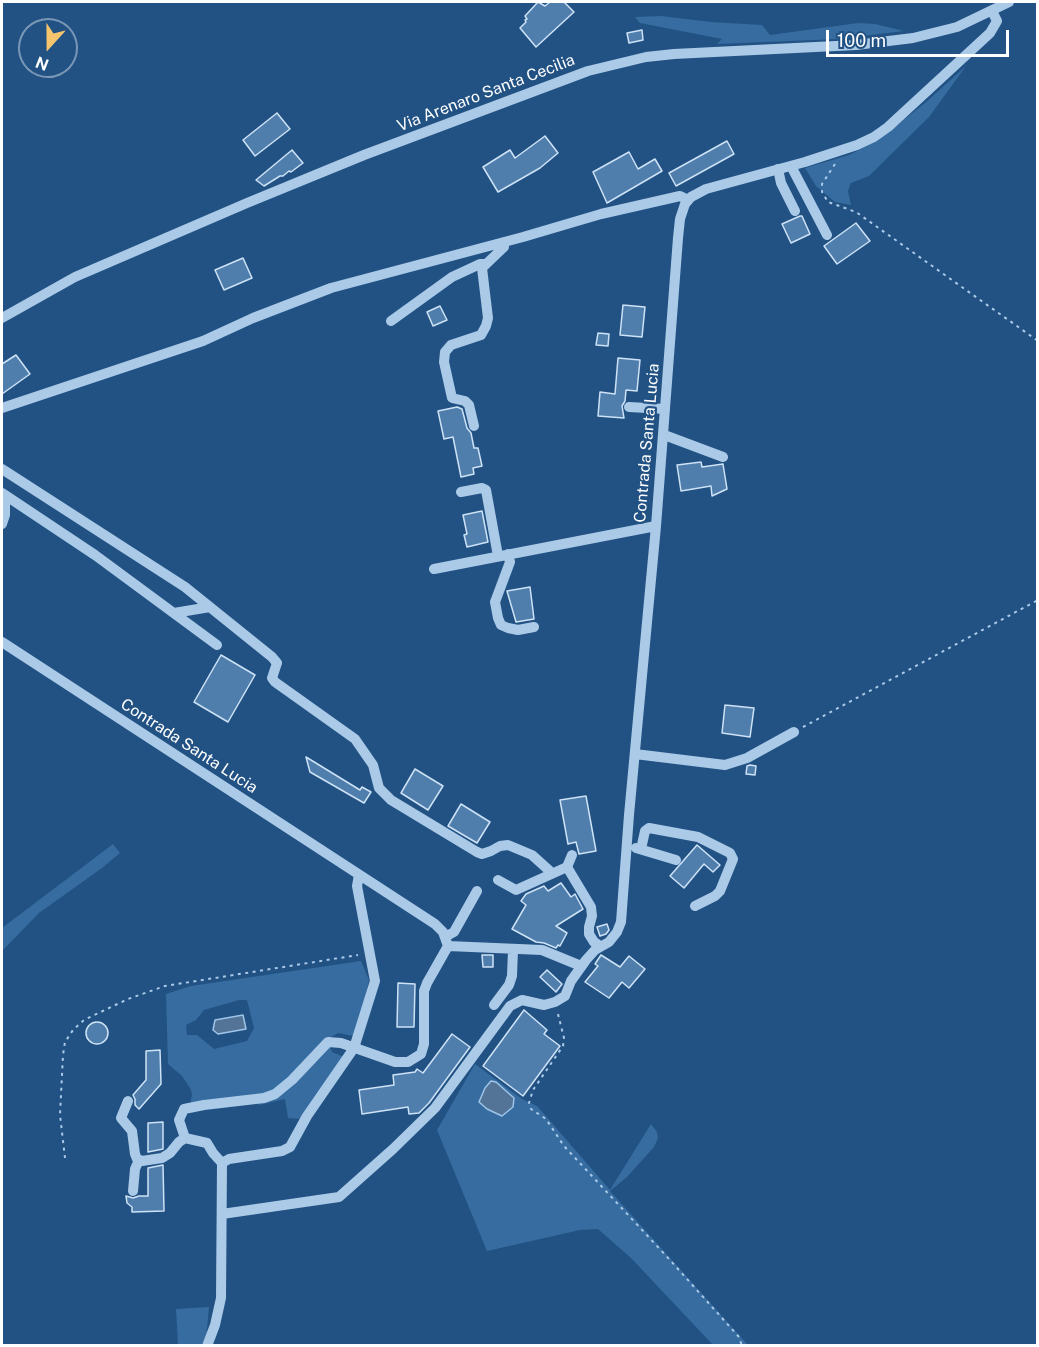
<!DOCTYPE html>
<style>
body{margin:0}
#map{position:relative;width:1039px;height:1347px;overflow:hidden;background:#225283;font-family:"Public Sans",sans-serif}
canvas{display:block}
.frame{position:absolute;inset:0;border:3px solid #fff;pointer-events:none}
.north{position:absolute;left:18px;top:18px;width:60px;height:60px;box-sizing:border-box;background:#225283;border:2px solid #7a97b5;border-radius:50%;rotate:201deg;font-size:16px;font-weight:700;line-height:24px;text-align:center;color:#fff}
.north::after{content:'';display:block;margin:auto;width:21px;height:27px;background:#f4c56c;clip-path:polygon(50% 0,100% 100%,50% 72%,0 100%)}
.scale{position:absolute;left:826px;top:30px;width:183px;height:27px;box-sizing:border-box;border:3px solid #fff;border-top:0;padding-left:8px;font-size:18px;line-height:21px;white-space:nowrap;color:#fff;-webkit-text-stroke:4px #225283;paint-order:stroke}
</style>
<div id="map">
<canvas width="1039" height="1347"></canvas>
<div class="frame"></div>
<div class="north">N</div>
<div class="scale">100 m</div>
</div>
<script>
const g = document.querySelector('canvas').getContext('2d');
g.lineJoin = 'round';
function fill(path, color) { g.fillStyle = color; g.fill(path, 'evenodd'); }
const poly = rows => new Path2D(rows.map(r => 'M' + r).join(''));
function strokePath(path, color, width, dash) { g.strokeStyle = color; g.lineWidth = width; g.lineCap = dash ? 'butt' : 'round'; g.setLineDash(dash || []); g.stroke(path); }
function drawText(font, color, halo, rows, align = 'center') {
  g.font = font + ' "Public Sans",sans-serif'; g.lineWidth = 4.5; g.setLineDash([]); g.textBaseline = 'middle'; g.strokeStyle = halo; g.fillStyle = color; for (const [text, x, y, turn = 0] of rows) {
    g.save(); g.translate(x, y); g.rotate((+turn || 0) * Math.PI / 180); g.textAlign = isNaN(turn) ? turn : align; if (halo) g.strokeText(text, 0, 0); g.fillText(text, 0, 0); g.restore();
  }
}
fill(poly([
 [661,16,711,22,762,25,770,35,858,23,875,24,904,31,838,39,717,44,722,39,640,23,635,17],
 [966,66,929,117,869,176,851,183,848,191,851,205,835,202,816,186,805,168,849,155,877,141,925,103],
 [113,844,120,853,102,868,39,913,2,951,2,928],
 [361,961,369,980,365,1001,353,1036,338,1033,331,1037,330,1046,332,1052,344,1057,302,1119,288,1118,285,1099,259,1105,256,1099,190,1106,192,1094,190,1088,182,1076,168,1064,166,994,191,986],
 [239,1000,247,1000,254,1028,247,1041,214,1049,197,1035,187,1035,186,1025,196,1020,204,1010],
 [475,1064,522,1099,537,1106,610,1190,651,1124,657,1132,658,1138,654,1147,627,1177,610,1191,748,1345,713,1345,631,1258,598,1229,580,1230,487,1251,437,1130],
 [209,1307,206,1339,201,1345,178,1345,176,1309]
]), '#366ca0');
const water = poly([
 [243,1015,246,1029,218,1034,213,1030,215,1020,243,1015],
 [491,1081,496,1082,514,1098,513,1107,502,1116,487,1109,479,1102,485,1088,491,1081]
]);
fill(water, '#537497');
strokePath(water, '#9ec5e9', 1.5);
const building = poly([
 [538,2,545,6,550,2,564,2,574,12,536,47,520,28,526,22,525,20,527,19,525,16,538,2],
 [642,30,643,40,629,43,627,33,642,30],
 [277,113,290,129,255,156,243,140,277,113],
 [545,136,558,153,540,168,498,192,483,167,510,150,515,158,545,136],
 [727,141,734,154,676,186,669,173,727,141],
 [292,150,303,163,291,172,289,171,283,176,280,176,264,186,256,180,292,150],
 [629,152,638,169,655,159,662,171,607,203,593,172,629,152],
 [800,216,802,216,810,234,791,243,782,224,800,216],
 [856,223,870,241,837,264,824,246,856,223],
 [243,258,252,278,224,290,215,270,243,258],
 [623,305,645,307,642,337,620,335,623,305],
 [440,306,447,320,433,326,427,312,440,306],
 [598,333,609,334,608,346,596,345,598,333],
 [16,355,30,374,2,394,2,364,16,355],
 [618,358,640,360,637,391,626,390,625,401,622,406,624,418,598,416,600,392,615,394,618,358],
 [457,407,462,409,467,428,471,433,474,448,478,448,482,466,473,468,474,474,461,477,453,437,444,439,438,411,457,407],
 [701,462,702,467,723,464,727,489,712,496,711,486,681,491,677,465,701,462],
 [482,511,488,542,467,547,464,535,467,534,463,515,482,511],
 [530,587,534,619,516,622,507,591,530,587],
 [221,655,255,675,228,722,194,702,221,655],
 [725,705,754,708,750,737,722,733,725,705],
 [306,757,360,790,362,787,371,792,364,803,310,772,306,757],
 [750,765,756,766,755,775,746,774,747,766,750,765],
 [415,769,443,786,428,810,401,793,415,769],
 [586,796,596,851,579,854,576,842,568,844,560,800,586,796],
 [461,804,490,822,477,843,448,826,461,804],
 [697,845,720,865,713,872,704,864,684,888,670,876,697,845],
 [561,883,571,897,575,894,583,909,556,926,567,933,560,946,558,945,556,948,544,943,536,942,512,929,526,905,521,901,526,894,544,886,548,891,561,883],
 [607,924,609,930,606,934,600,936,597,927,607,924],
 [482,955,493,955,493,967,483,967,482,955],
 [601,955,620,967,629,956,645,969,629,988,622,982,609,998,585,982,598,966,595,964,601,955],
 [547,970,562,984,556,992,540,977,547,970],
 [398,983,415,984,414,1027,397,1027,398,983],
 [524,1010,547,1030,544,1034,560,1046,523,1096,483,1066,524,1010],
 '86 1033a11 11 0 1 1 22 0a11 11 0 1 1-22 0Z',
 [452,1034,470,1047,429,1103,419,1113,409,1114,408,1107,362,1114,359,1090,394,1085,393,1075,415,1072,417,1069,423,1073,452,1034],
 [160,1050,161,1084,139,1109,135,1105,135,1099,133,1095,146,1080,146,1051,160,1050],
 [163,1122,163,1149,148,1152,148,1123,163,1122],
 [163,1165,164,1211,132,1212,132,1207,127,1203,126,1196,133,1198,139,1196,148,1196,148,1168,163,1165]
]);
fill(building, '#4f7ead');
strokePath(building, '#cee2f6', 1.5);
strokePath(poly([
 [835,164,822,184,822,192,828,202,856,212,1038,341],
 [803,727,1038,600],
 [558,1014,564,1038,563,1046,533,1090,529,1103,531,1109,546,1119,564,1146,669,1259,739,1337,742,1346],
 [65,1158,60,1115,63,1055,65,1042,73,1030,84,1020,128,999,165,986,358,955]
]), '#aacae8', 2, [3, 4.5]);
strokePath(poly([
 [791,166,827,235],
 [778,169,781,183,795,211],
 [2,318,75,277,247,203,364,155,588,71,646,57,674,54,856,45,913,38,957,27,1009,2],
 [391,321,452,277,480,264,484,264],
 [629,407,665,409],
 [2,408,203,341,253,318,331,288,523,237,601,214,680,196,688,200],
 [474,426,469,405,465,401,452,398,444,362,445,352,451,345,481,335,486,326,488,318,482,268,504,247,504,242],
 [663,437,667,436,723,457],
 [2,469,185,587,272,657,277,663,272,678,275,682,355,739,373,765,379,788,391,800,477,852,482,854,491,851,500,846,508,845,532,855,552,873],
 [461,492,482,488,486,490,498,556],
 [2,493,95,555,217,645],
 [2,524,5,515,5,495],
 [508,554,510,562,495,602,498,618,501,625,508,628,518,630,534,627],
 [434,569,656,526],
 [174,613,210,607],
 [2,642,435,924,443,932,448,946],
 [635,754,725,765,747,758,794,732],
 [636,848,676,860],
 [641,849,645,831,649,828,698,837,730,853,733,859,720,891,715,896,695,906],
 [567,867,591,907,592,916,589,927,589,934,594,942,600,946],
 [498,880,516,890,567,867,572,855],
 [445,937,454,932,477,891],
 [494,1005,509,985,512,976,513,950],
 [128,1101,121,1118,132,1131,135,1154,137,1159,142,1161,162,1158,170,1153,179,1142,185,1138,207,1143,213,1153,222,1163],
 [185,1138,179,1120,184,1109,204,1105,264,1098,275,1094,292,1080,328,1042,341,1043,395,1062,408,1062,421,1054,424,1044,424,991,427,983,448,946,542,950,581,966],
 [133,1191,135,1169,139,1160],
 [222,1214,339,1197,393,1149,435,1108,510,1006,522,1000,544,1005,555,1002,565,996,571,981,586,960,595,950,609,942,617,932,621,922,629,815,656,526,678,238,680,219,685,204,691,197,706,189,805,162,857,145,874,137,888,127,990,33,997,21,992,11],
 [207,1346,215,1325,221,1298,222,1163,229,1159,282,1151,290,1147,307,1116,354,1048,375,981,357,886,359,875]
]), '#aacae8', 10);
drawText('16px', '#fff', '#225283', [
 ["Via Arenaro Santa Cecilia",486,93,-21],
 ["Contrada Santa Lucia",647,443,-85],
 ["Contrada Santa Lucia",189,746,33]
]);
</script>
